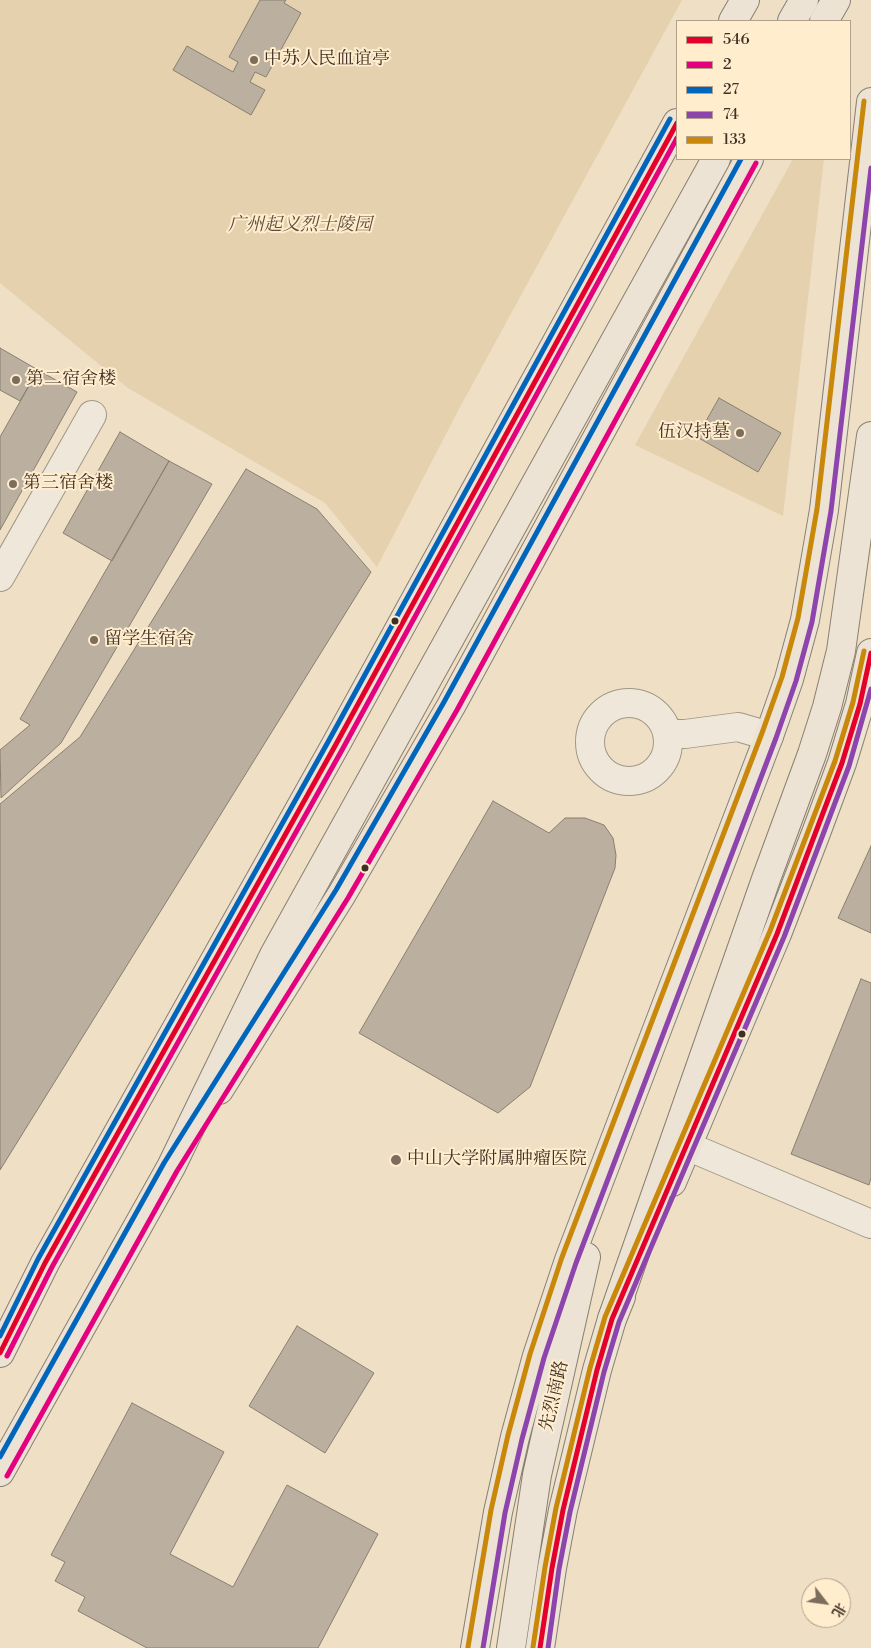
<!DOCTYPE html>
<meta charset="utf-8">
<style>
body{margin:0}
#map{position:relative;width:871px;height:1648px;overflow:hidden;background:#eedfc5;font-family:"Libre Bodoni","Noto Serif SC",serif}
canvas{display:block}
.legend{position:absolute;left:676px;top:20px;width:175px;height:140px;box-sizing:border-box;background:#ffedce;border:1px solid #b2a18a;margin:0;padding:6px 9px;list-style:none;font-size:15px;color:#3f2f24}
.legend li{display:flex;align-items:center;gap:10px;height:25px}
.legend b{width:25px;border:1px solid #b2a18a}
.north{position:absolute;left:801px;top:1578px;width:50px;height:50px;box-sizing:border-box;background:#ffedce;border:1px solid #b2a18a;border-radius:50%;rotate:120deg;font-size:14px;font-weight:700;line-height:20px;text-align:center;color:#3f2f24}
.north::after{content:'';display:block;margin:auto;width:18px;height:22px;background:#7c6d5c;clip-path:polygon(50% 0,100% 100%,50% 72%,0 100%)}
</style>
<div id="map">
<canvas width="871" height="1648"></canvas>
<ul class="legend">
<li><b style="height:6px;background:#e4002b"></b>546</li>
<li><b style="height:6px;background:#e5007d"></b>2</li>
<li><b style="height:6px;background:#0065bd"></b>27</li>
<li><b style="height:6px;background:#8e44ad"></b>74</li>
<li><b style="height:6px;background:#c98809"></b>133</li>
</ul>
<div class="north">北</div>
</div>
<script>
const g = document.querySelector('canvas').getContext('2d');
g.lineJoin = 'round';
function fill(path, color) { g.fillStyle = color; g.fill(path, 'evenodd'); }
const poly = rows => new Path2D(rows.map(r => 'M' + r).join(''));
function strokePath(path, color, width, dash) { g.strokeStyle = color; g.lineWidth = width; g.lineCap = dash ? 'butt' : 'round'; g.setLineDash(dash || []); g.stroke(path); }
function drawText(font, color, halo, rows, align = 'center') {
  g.font = font + ' "Libre Bodoni","Noto Serif SC",serif'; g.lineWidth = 4; g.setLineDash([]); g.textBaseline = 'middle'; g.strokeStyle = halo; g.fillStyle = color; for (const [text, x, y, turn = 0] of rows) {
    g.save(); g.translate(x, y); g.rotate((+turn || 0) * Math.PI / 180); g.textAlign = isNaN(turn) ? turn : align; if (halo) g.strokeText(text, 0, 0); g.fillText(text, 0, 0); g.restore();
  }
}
fill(poly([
 [0,0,682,0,459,409,377,567,325,503,128,388,0,283],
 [793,159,824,159,783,516,635,445]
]), '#e5d1ae');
const building = poly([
 [260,0,286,0,284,3,301,13,266,77,255,72,250,82,265,90,251,115,173,70,187,46,233,72,238,62,229,57,260,0],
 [0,348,38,370,20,401,0,390,0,348],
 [38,370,77,392,0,530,0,437,38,370],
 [719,398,781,433,758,472,697,437,719,398],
 [120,432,169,461,112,561,63,533,120,432],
 [169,461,212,484,61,743,1,798,0,750,30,725,20,719,169,461],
 [246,469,317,509,371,572,0,1170,0,804,80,737,246,469],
 [493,801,549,833,565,818,585,818,604,825,613,838,616,855,615,868,530,1087,498,1113,359,1033,493,801],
 [871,846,871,933,838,918,871,846],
 [861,979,871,983,871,1178,869,1185,791,1154,861,979],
 [297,1326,374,1373,325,1453,249,1406,297,1326],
 [132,1403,224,1452,170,1554,233,1587,287,1485,378,1534,318,1648,147,1648,78,1611,85,1597,55,1581,65,1562,51,1555,132,1403]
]);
fill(building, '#bbb09f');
strokePath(building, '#897f71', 1);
const minor = poly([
 [0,577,92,415],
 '590 742a39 39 0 1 1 78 0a39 39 0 1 1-78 0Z',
 [668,734,685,734,738,727,769,736],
 [687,1146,871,1224]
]);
const major = poly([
 [824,21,836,0],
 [219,1090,342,894,451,706,749,159],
 [672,1182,777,934,816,833,842,763,860,704,871,653],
 [475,1648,498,1512,515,1437,537,1356,569,1260,769,736,789,679,805,620,824,510,871,102],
 [511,1648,537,1475,586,1257],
 [540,1648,552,1568,563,1510,597,1370,612,1319,621,1297]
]);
const highway = poly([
 [733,21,745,0],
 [792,21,804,0],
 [612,1319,766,879,812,754,827,707,841,651,871,436],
 [0,1353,45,1263,335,746,677,123],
 [0,1472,171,1167,274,955,716,159]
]);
strokePath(minor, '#a19787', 30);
strokePath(major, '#897f71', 30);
strokePath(highway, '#897f71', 30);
strokePath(minor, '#efe8da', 28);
strokePath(major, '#ece3d4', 28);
strokePath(highway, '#ece3d4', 28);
strokePath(poly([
 [0,1353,45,1263,335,746,677,123],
 [540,1648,552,1568,563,1510,597,1370,612,1319,777,934,842,763,860,704,871,653]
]), '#e4002b', 5);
strokePath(poly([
 [7,1356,52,1267,342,750,677,138],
 [7,1476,177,1171,348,898,457,710,756,163]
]), '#e5007d', 5);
strokePath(poly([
 [0,1336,38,1259,328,742,670,119],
 [0,1457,164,1163,336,890,444,702,741,159]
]), '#0065bd', 5);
strokePath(poly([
 [483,1648,505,1513,522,1439,544,1358,576,1263,776,738,796,681,812,622,831,511,871,168],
 [548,1648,559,1569,570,1512,604,1372,619,1322,784,937,849,766,871,689]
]), '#8e44ad', 5);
strokePath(poly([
 [468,1647,491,1510,508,1435,530,1354,562,1257,762,733,782,677,798,618,817,509,864,101],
 [533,1647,545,1567,556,1508,590,1368,605,1317,770,931,835,761,853,702,864,651]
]), '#c98809', 5);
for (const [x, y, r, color] of [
 [254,60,5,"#7c6d5c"],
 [16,380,5,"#7c6d5c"],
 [740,433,5,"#7c6d5c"],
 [13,484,5,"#7c6d5c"],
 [395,621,4.5,"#3f2f24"],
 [94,640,5,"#7c6d5c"],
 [365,868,4.5,"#3f2f24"],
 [742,1034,4.5,"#3f2f24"],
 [396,1160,6,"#7c6d5c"]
]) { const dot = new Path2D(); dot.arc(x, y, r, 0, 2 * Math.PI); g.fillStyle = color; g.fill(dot); strokePath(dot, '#ffedce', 2); }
drawText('18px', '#3f2f24', '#ffedce', [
 ["中苏人民血谊亭",264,60],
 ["第二宿舍楼",26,380],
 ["伍汉持墓",730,433,"right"],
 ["第三宿舍楼",23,484],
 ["留学生宿舍",104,640],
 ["中山大学附属肿瘤医院",407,1160]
], 'left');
drawText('italic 18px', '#5f4d3c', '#ffedce', [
 ["广州起义烈士陵园",300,226]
]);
drawText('18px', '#3f2f24', '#ffedce', [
 ["先烈南路",555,1396,-77]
]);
</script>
